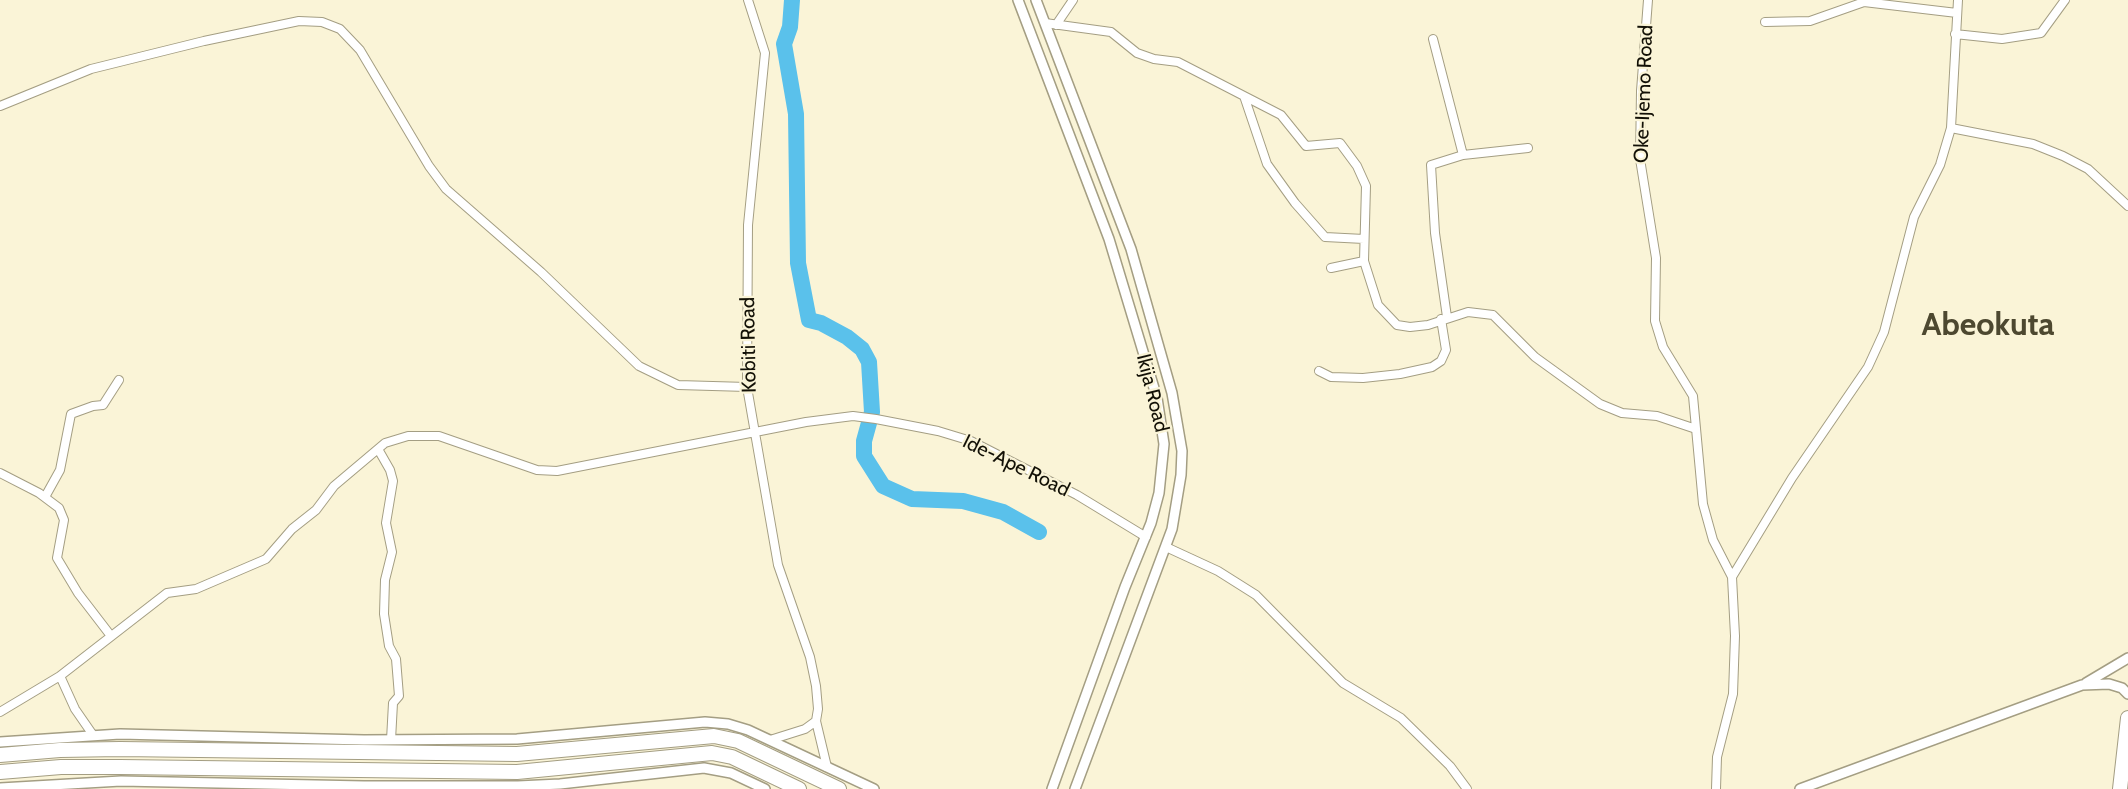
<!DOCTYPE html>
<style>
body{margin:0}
canvas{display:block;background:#faf4d7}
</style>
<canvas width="2128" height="789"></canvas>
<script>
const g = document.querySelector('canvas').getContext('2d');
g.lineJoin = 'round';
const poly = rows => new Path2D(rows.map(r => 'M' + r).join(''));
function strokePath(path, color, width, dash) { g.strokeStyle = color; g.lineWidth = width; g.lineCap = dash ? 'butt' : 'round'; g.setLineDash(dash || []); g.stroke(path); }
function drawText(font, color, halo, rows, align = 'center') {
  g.font = font + ' Cabin,sans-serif'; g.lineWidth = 4.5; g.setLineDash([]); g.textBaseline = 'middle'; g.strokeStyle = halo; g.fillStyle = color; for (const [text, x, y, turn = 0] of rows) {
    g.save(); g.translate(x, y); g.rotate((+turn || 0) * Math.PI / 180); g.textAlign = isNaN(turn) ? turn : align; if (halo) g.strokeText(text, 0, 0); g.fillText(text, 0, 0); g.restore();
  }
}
strokePath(poly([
 [792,0,790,27,784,44,796,114,798,263,809,320,821,323,847,337,862,349,869,362,872,412,864,441,864,456,883,486,912,499,963,501,1003,512,1039,532]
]), '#5ac1eb', 16);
const minor = poly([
 [748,0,765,53,748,225,747,387,778,565,810,657,816,686,818,709,816,721,827,767],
 [1648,0,1641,91,1640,159,1656,258,1655,321,1663,347,1693,396,1703,504,1713,540,1732,577,1735,636,1733,694,1717,757,1716,789],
 [1765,22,1810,21,1864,2,1957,13],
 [1045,23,1111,32,1137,53,1154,59,1178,62,1281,115,1306,146,1340,143,1357,166,1366,186,1364,261,1378,305,1397,325,1410,327,1428,325,1468,312,1493,315,1535,357,1600,404,1622,413,1657,416,1696,429],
 [1056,25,1073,0],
 [1955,34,2002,39,2041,33,2065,0],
 [1433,39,1463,155],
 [1244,96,1267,164,1295,203,1325,237,1364,239],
 [0,106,91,69,204,41,299,21,322,22,340,29,360,50,429,166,446,189,541,272,639,366,678,385,747,387],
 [1951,128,2033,144,2063,156,2088,169,2128,206],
 [1331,268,1364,261],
 [1447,317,1435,233,1431,165,1463,155,1528,148],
 [1319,371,1331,377,1363,378,1400,374,1432,367,1441,361,1446,350,1441,319],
 [378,449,390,470,393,481,386,523,392,552,385,580,384,614,389,646,396,659,399,696,393,703,391,740],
 [0,473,39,493,59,508,64,520,57,558,78,593,111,636],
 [45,497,60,470,71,414,93,406,103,405,119,380],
 [1166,547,1218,571,1256,595,1343,683,1401,718,1450,766,1467,789],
 [1732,577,1792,478,1868,367,1884,332,1914,217,1940,165,1951,128,1958,0],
 [60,676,75,709,93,735],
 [0,712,60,676,167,593,196,589,266,559,292,529,316,510,334,486,385,443,408,436,439,436,537,470,557,471,806,422,853,416,876,419,938,431,971,441,1077,495,1146,537],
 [770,740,805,729,816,721]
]);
const tertiary = poly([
 [1018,0,1109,239,1157,398,1164,444,1159,493,1151,523,1125,587,1052,789],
 [1036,0,1131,249,1172,393,1182,451,1181,475,1172,529,1075,789],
 [2086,683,2128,658],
 [0,742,120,734,364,740,517,739,705,722,728,724,748,730,874,789],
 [0,788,121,781,364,786,518,786,560,784,704,768,731,773,765,789],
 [1800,789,2082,685,2109,684,2122,688,2128,694]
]);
const trunk = poly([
 [0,755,60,750,120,749,517,754,714,736,738,741,839,789],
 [0,772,61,767,120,767,517,772,712,753,732,757,799,789],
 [2120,789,2128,718]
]);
strokePath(minor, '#a49e83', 10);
strokePath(tertiary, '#a49e83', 12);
strokePath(trunk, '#a49e83', 16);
strokePath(minor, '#fff', 8);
strokePath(tertiary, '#fff', 9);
strokePath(trunk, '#fff', 14);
drawText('20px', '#121006', '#faf4d7', [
 ["Oke-Ijemo Road",1644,94,-88],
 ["Kobiti Road",749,345,-91],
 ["Ikija Road",1152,393,76],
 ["Ide-Ape Road",1016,466,26]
]);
drawText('bold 32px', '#4d4830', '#faf4d7', [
 ["Abeokuta",1988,326]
]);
</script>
